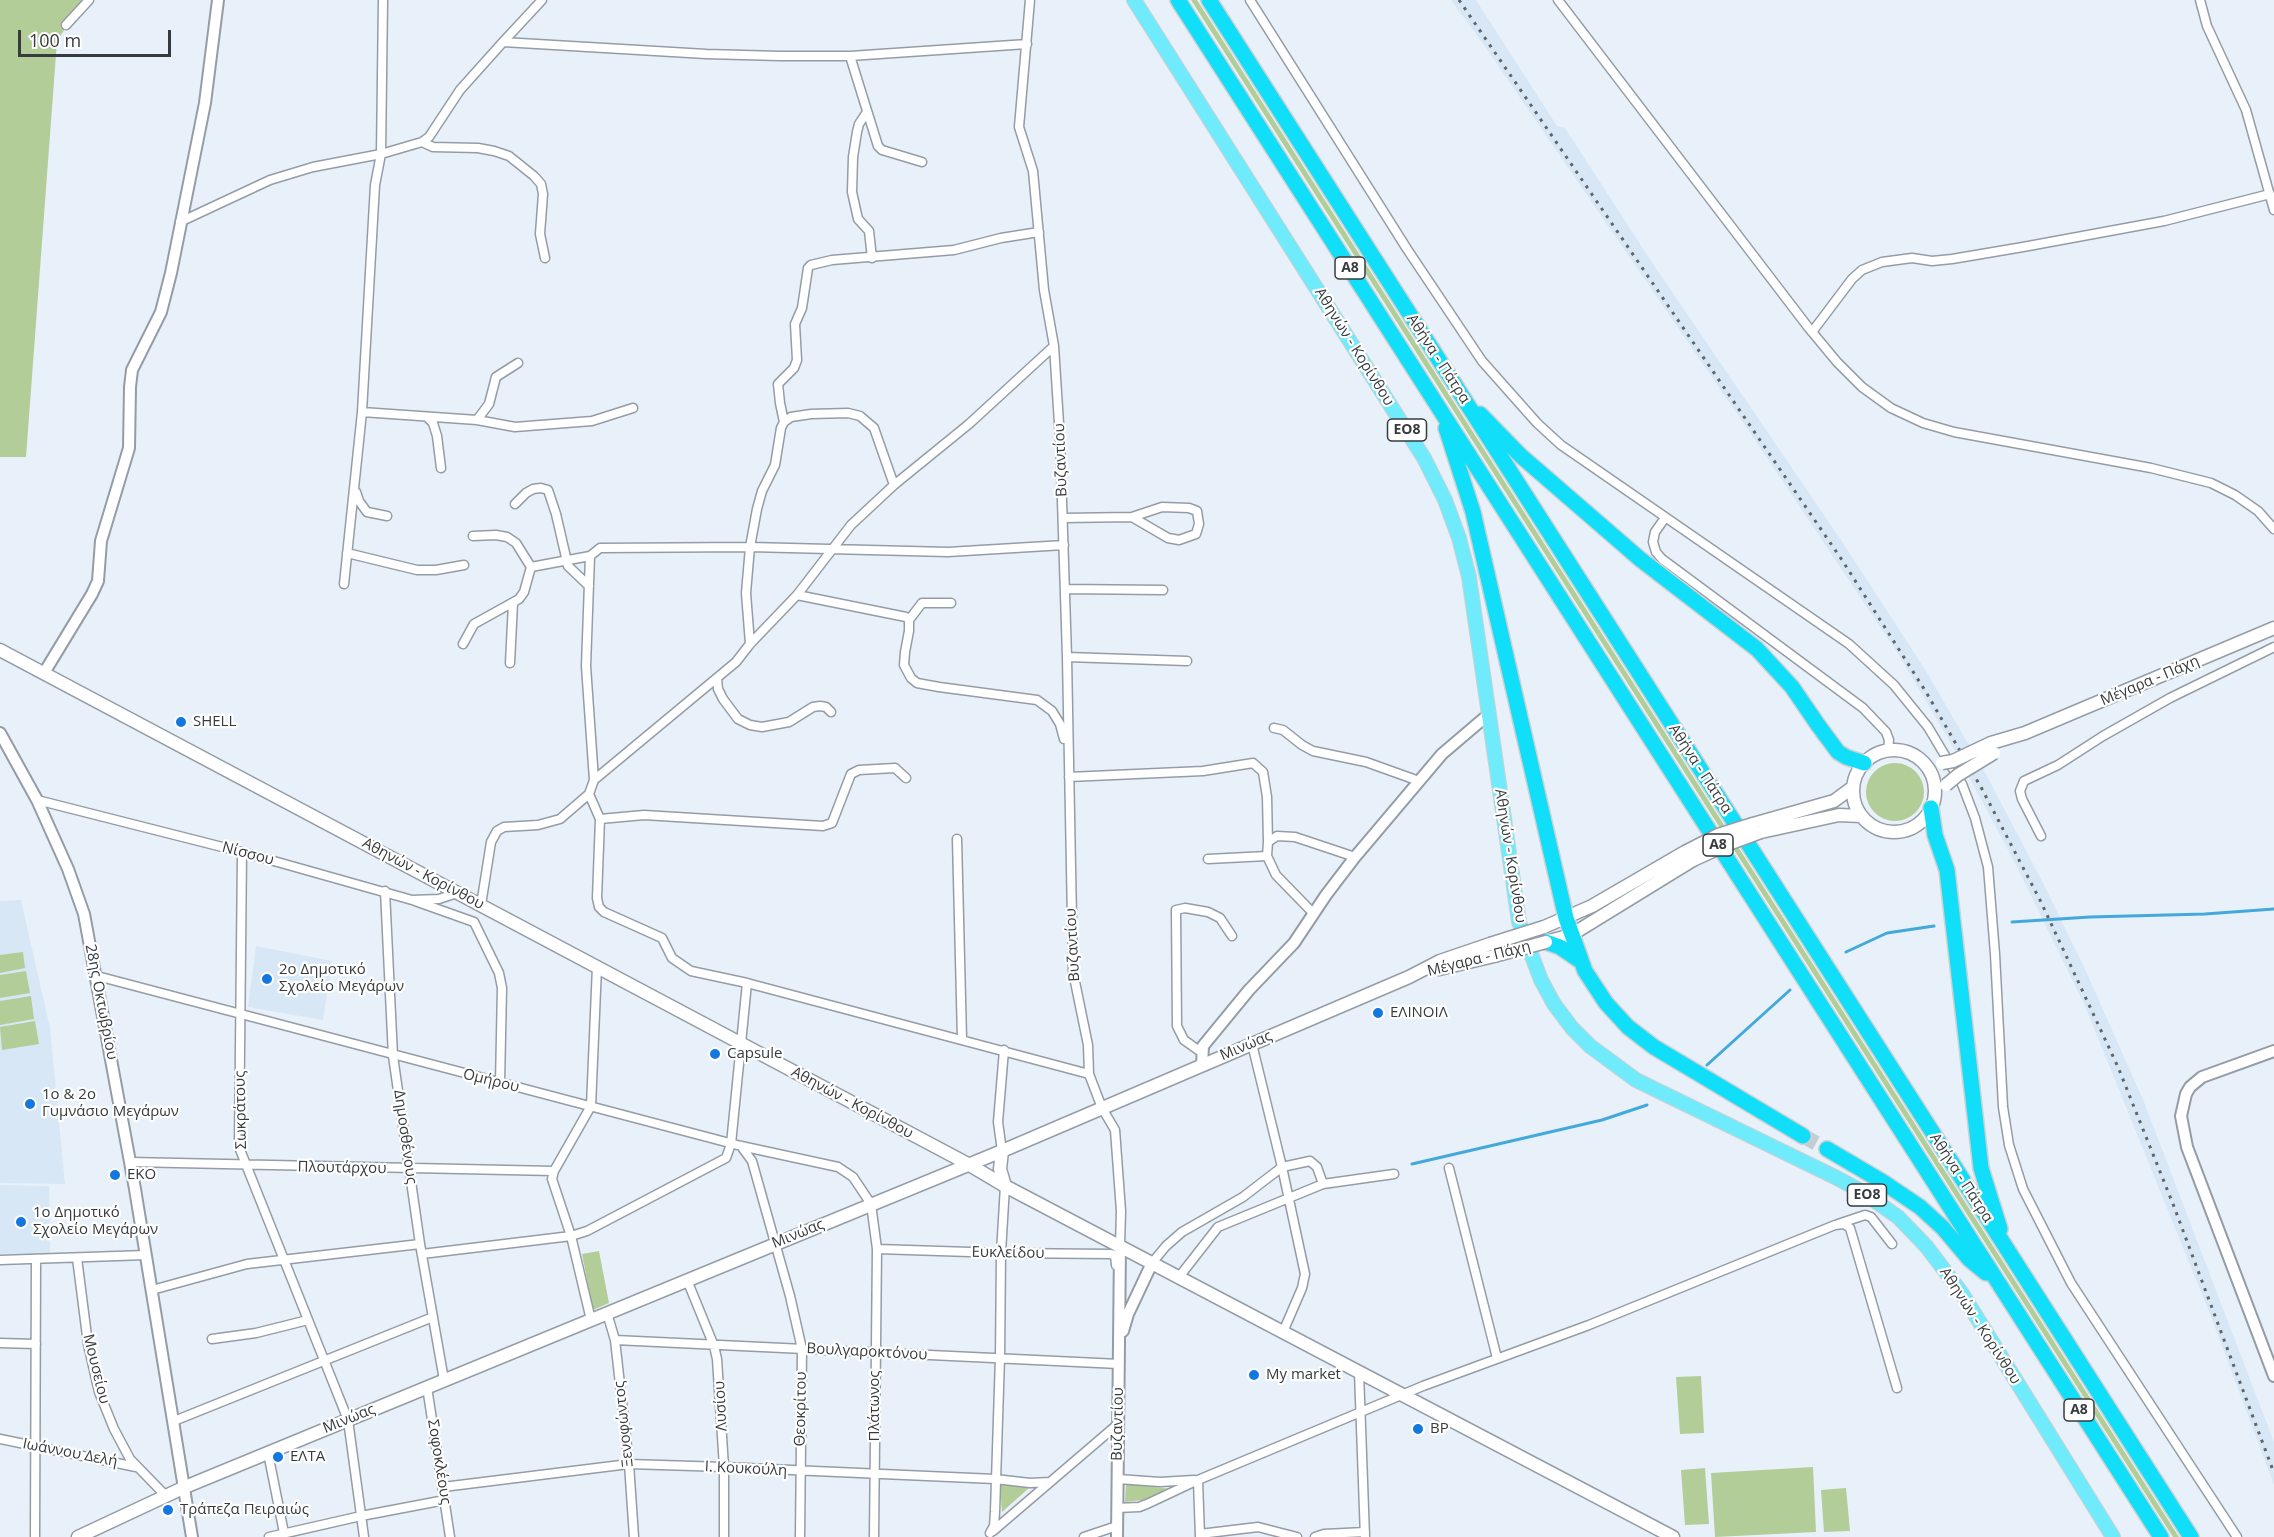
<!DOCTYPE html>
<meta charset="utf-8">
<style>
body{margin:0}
#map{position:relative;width:2274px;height:1537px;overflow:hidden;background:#e8f1fa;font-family:"Open Sans",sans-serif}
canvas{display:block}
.scale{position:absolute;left:18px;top:30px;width:153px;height:27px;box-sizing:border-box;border:3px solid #373b3e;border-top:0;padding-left:8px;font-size:18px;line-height:21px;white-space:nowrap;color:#373b3e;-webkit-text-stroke:4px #fff;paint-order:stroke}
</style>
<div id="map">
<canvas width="2274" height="1537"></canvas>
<div class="scale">100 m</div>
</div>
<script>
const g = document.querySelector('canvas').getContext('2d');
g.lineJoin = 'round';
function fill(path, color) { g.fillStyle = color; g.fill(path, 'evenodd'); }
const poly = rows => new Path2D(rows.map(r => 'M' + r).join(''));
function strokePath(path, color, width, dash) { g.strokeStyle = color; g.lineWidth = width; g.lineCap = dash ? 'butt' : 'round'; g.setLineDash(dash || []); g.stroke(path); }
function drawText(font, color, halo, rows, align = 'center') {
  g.font = font + ' "Open Sans",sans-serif'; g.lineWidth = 4.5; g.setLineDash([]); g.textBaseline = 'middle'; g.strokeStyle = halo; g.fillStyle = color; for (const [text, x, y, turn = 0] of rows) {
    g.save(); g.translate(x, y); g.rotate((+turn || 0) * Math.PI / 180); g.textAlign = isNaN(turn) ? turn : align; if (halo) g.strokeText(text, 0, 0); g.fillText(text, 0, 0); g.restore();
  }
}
fill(poly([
 [1451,0,1476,0,1557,126,1565,128,1651,261,1841,540,1926,671,1987,776,2044,885,2085,969,2144,1102,2274,1442,2274,1485,2210,1314,2085,1006,2015,863,1953,747,1897,652,1755,440,1484,45],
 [21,900,50,1028,65,1184,0,1183,0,901],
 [256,946,332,961,323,1020,248,1007],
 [0,1185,49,1186,50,1254,0,1254]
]), '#d7e7f5');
fill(poly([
 [0,0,84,0,57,41,26,457,0,457],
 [1191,0,1197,0,2179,1537,2173,1537],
 '1866 792a29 29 0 1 1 58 0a29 29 0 1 1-58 0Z',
 [23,952,25,968,0,973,0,955],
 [26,971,30,993,0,998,0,975],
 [31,996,34,1019,0,1025,0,1001],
 [35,1021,39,1044,2,1050,0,1027],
 [599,1251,609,1303,593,1310,582,1254],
 [1701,1376,1704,1433,1680,1434,1676,1377],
 [1813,1467,1816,1532,1715,1537,1711,1473],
 [1705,1468,1709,1524,1685,1525,1681,1470],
 [1126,1483,1170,1489,1143,1500,1125,1502],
 [1000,1485,1027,1486,1029,1488,1002,1512],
 [1846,1488,1850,1531,1824,1532,1821,1490]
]), '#b3cd98');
strokePath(poly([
 [2012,922,2090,917,2205,914,2274,909],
 [1846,952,1887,933,1934,926],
 [1707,1065,1790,990],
 [1412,1164,1602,1120,1647,1105]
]), '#43a8da', 3);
strokePath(poly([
 [1803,1136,1827,1149]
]), '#c5cdd4', 15, [15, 8]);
const minor = poly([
 [1030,0,1019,127,1033,171,1044,290,1054,346,969,424,894,485,851,525,797,595,750,644,736,662,594,780,589,794,600,819,597,898,599,907,604,912,662,938,672,958,691,971,747,983,1089,1074],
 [1250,0,1407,249,1482,361,1537,423,1561,445,1849,644,1894,685,1928,727,1962,784,1975,818,1988,867,1995,954,2003,1107,2009,1145,2023,1189,2071,1283,2237,1537],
 [1558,0,1808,327,1837,362,1862,387,1891,408,1923,423,1954,432,2151,468,2211,483,2235,495,2258,511,2274,529],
 [2200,0,2207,26,2246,110,2274,210],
 [66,25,89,0],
 [503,42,542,0],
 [850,56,878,146,882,150,922,162],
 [867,112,859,124,857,132,853,157,852,192,858,219,869,231,872,258],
 [422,142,433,147,478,148,494,151,509,156,534,176,541,184,543,194,540,234,545,258],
 [180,222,270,180,313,167,381,154,422,142,429,137,460,90,503,42,706,54,780,56,850,56,1027,44],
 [1812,332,1852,279,1862,270,1882,262,1912,258,1932,261,1952,259,2023,247,2164,221,2270,194],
 [1054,346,1060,439,1067,657,1073,972,1088,1045,1089,1074,1102,1108,1115,1130,1121,1211,1120,1246],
 [362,412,477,420,515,427,592,421,633,408],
 [427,417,433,423,437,436,441,468],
 [477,420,489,404,496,377,518,363],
 [784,422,780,403,778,384,794,368,797,360,795,324,802,308,808,268,811,265,832,260,954,250,1001,238,1039,232],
 [356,492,359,501,367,512,387,516],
 [515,504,526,493,533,489,541,488,548,490,556,514,568,566,589,586],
 [1063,518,1132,517,1168,538,1179,540,1196,534,1199,524,1197,511,1189,508,1162,507,1132,517],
 [1665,518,1655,532,1653,542,1656,552,1662,559,1863,708,1886,732,1889,740,1888,751],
 [473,536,496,535,507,537,516,543,531,567],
 [347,553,417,570,436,570,464,565],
 [344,584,362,412,375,185,381,154,383,0],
 [1065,589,1163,590],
 [797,595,906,617,909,620,909,631,905,652,904,665,911,678,917,683,939,687,1037,700,1052,711,1060,724,1064,739],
 [909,620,922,603,951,603],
 [463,644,474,624,519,599,524,592,531,567,590,556],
 [750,644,746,593,750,547,757,509,762,491,775,465,781,428,784,422,791,417,811,414,848,413,860,416,874,428,894,485],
 [1067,657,1187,661],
 [510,663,513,603],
 [717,679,718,689,723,699,738,719,750,725,762,727,789,722,813,707,820,706,826,707,831,712],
 [1274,728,1283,730,1302,745,1313,751,1366,762,1419,781],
 [1069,777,1203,771,1253,763,1263,772,1267,797,1268,842],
 [594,780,586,666,590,556,600,548,750,547,948,552,1064,545],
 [37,800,242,852,412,900,439,899,457,893],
 [600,819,644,815,823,826,832,823,851,774,859,770,895,768,906,778],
 [2041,836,2022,799,2020,791,2024,781,2058,765,2103,736,2170,698,2274,647],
 [957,839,962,1039],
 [242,852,239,1147,348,1420,364,1537],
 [1208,859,1267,856],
 [385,891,393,1056,420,1244,444,1380],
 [415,901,474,922,499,973,502,988,500,1083],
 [481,905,491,842,497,831,504,827,538,825,560,819,589,794],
 [1314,914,1276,875,1267,856,1268,842,1277,836,1295,837,1355,857],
 [97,976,741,1146,838,1167,853,1177,871,1204,877,1249,874,1537],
 [1252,1044,1282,1167,1305,1274,1302,1288,1283,1332],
 [1201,1052,1184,1040,1177,1026,1176,910,1185,908,1208,912,1220,918,1232,936],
 [741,1146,752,1161,790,1296,802,1349,800,1537],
 [1002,1151,998,1122,1004,1050],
 [130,1162,554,1171],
 [1449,1168,1497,1358],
 [1838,1224,1865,1215,1871,1217,1892,1244],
 [877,1249,1001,1253,1110,1254,1115,1255,1116,1265],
 [422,1254,571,1236,587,1231,726,1158,731,1144,747,983],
 [77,1258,88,1344,99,1392,114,1429,130,1459,166,1496],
 [0,1260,146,1255],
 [1152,1263,1166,1246,1182,1232,1243,1197,1282,1167,1310,1161,1317,1167,1323,1184,1394,1174],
 [1179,1277,1218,1227,1323,1184],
 [687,1280,714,1346,717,1359,724,1467,724,1537],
 [152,1290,247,1264,420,1244],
 [607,1313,615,1340,629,1464,634,1537],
 [591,1320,571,1236,552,1179,554,1171,591,1106,597,967],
 [212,1339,256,1333,308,1320],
 [615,1340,1119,1364],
 [0,1343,36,1344],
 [1359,1372,1365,1537],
 [427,1387,450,1537],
 [174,1421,433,1317],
 [0,1439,136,1467],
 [268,1453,284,1533],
 [1118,1479,1160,1482,1194,1480],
 [1198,1480,1200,1537],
 [443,1487,629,1464,724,1467,995,1479,1030,1483,1050,1482],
 [1117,1508,1139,1507,1147,1504,1198,1480,1423,1386,1589,1325,1835,1225,1844,1224,1850,1228,1897,1388],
 [993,1531,1118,1424],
 [990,1533,994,1526,995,1512,1000,1357,1001,1253,1005,1186],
 [1200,1534,1258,1527,1297,1537],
 [35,1537,36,1259],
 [269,1537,361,1516,445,1500],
 [1084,1537,1117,1526],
 [1315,1537,1324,1534,1365,1532]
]);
const tertiary = poly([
 [44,673,92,594,98,581,101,541,129,448,130,387,132,370,161,312,171,273,205,103,218,0],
 [0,733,37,800,68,869,84,914,135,1189,192,1537],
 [2274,1051,2202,1077,2190,1087,2186,1094,2181,1116,2187,1147,2274,1376],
 [1202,1065,1203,1046,1249,990,1294,943,1326,895,1355,857,1442,754,1489,714],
 [1123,1331,1128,1314,1152,1263],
 [1117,1537,1120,1246]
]);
const secondary = poly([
 [0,650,968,1164,1005,1186,1673,1537],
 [1991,743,2025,733,2274,628],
 '1853 791a41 41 0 1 1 82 0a41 41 0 1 1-82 0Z',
 [1753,824,1834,801,1853,787],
 [1761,832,1839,815,1861,816],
 [1544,927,1592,906,1685,852],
 [1546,942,1571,935,1693,860],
 [1439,969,1494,956],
 [1002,1151,1000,1169,1005,1186],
 [78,1537,185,1487,1002,1151,1409,977,1440,961,1490,944]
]);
const primary = poly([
 [1134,0,1401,422,1424,458,1445,500,1459,538,1469,577,1519,922,1541,980,1554,1004,1572,1028,1590,1046,1636,1080,1837,1178,1861,1191,1898,1217,1926,1246,1961,1292,2113,1537]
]);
const motorway = poly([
 [1178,0,2161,1537],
 [1209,0,2191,1537],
 [1480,414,1521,456,1640,559,1757,649,1792,687,1818,725,1838,752,1846,757,1864,763],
 [1446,428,1473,512,1566,918,1585,971,1606,1003,1628,1027,1654,1047,1803,1136],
 [1931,808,1935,835,1947,870,1981,1168,2000,1229],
 [1546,942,1560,947,1579,960],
 [1827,1149,1883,1182,1920,1207,1943,1228,1969,1259,1986,1273]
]);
strokePath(minor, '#949da6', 11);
strokePath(tertiary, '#949da6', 14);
strokePath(secondary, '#949da6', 15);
strokePath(primary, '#cfd0d1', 16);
strokePath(motorway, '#cfd0d1', 18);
strokePath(minor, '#fff', 8);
strokePath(tertiary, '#fff', 10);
strokePath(secondary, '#fff', 12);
strokePath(primary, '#70ebfb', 14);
strokePath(motorway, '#11def9', 15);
strokePath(poly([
 [1459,0,1842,560,1926,692,1982,789,2041,902,2118,1067,2173,1204,2274,1473]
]), '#606569', 3, [3, 6]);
const secondaryBridge = poly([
 [1942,763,1953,761,1991,743],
 [1946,785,1958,775,1994,753],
 [1685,852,1718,835,1753,824],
 [1693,860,1726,845,1761,832],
 [1490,944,1544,927],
 [1494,956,1546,942]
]);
strokePath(secondaryBridge, '#949da6', 15, []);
strokePath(secondaryBridge, '#fff', 12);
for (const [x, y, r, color] of [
 [181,722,6,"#1278e0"],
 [267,979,6,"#1278e0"],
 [1378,1013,6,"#1278e0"],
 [715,1054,6,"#1278e0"],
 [30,1104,6,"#1278e0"],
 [115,1175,6,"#1278e0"],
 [21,1222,6,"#1278e0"],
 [1254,1375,6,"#1278e0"],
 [1418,1429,6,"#1278e0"],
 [278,1457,6,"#1278e0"],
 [168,1510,6,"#1278e0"]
]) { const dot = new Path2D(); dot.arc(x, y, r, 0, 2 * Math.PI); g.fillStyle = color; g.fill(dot); strokePath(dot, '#fff', 2); }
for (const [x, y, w] of [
 [1350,268,30],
 [1407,430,39],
 [1718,845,30],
 [1867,1195,39],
 [2079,1410,30]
]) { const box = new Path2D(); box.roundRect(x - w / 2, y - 11, w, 22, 4.5); g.fillStyle = '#fff'; g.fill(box); strokePath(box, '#373b3e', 1.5); }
drawText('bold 14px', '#373b3e', null, [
 ["Α8",1350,268],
 ["ΕΟ8",1407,430],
 ["Α8",1718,845],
 ["ΕΟ8",1867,1195],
 ["Α8",2079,1410]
]);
drawText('15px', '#373b3e', '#fff', [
 ["Αθηνών - Κορίνθου",1354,347,58],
 ["Αθήνα - Πάτρα",1438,359,57],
 ["Βυζαντίου",1061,460,-92],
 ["Μέγαρα - Πάχη",2150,681,-23],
 ["Αθήνα - Πάτρα",1700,769,57],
 ["Νίσσου",248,854,15],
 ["Αθηνών - Κορίνθου",1510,856,81],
 ["Αθηνών - Κορίνθου",423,874,28],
 ["Βυζαντίου",1073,945,-93],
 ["Μέγαρα - Πάχη",1479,959,-14],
 ["28ης Οκτωβρίου",101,1002,79],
 ["Μινώας",1246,1046,-23],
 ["Ομήρου",491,1081,14],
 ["Αθηνών - Κορίνθου",852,1103,28],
 ["Σωκράτους",241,1110,-91],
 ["Δημοσθένους",405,1137,82],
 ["Πλουτάρχου",342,1168,1],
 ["Αθήνα - Πάτρα",1961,1178,57],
 ["Μινώας",798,1234,-22],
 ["Ευκλείδου",1008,1253,1],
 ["Αθηνών - Κορίνθου",1980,1326,57],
 ["Βουλγαροκτόνου",867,1352,3],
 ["Μουσείου",96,1369,76],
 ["Λυσίου",721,1406,-93],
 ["Πλάτωνος",875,1406,-90],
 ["Θεοκρίτου",801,1409,-89],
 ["Μινώας",349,1419,-22],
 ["Ξενοφώντος",624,1424,-96],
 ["Βυζαντίου",1118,1424,-89],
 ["Ιωάννου Δελή",70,1453,11],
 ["Σοφοκλέους",439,1462,81],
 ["Ι. Κουκούλη",746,1469,3]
]);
drawText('15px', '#373b3e', '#fff', [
 ["SHELL",193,722],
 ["2ο Δημοτικό",279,970],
 ["Σχολείο Μεγάρων",279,987],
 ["ΕΛΙΝΟΙΛ",1390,1013],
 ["Capsule",727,1054],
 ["1ο & 2ο",42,1095],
 ["Γυμνάσιο Μεγάρων",42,1112],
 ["EKO",127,1175],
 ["1ο Δημοτικό",33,1213],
 ["Σχολείο Μεγάρων",33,1230],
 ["My market",1266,1375],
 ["BP",1430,1429],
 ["ΕΛΤΑ",290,1457],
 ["Τράπεζα Πειραιώς",180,1510]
], 'left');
</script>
